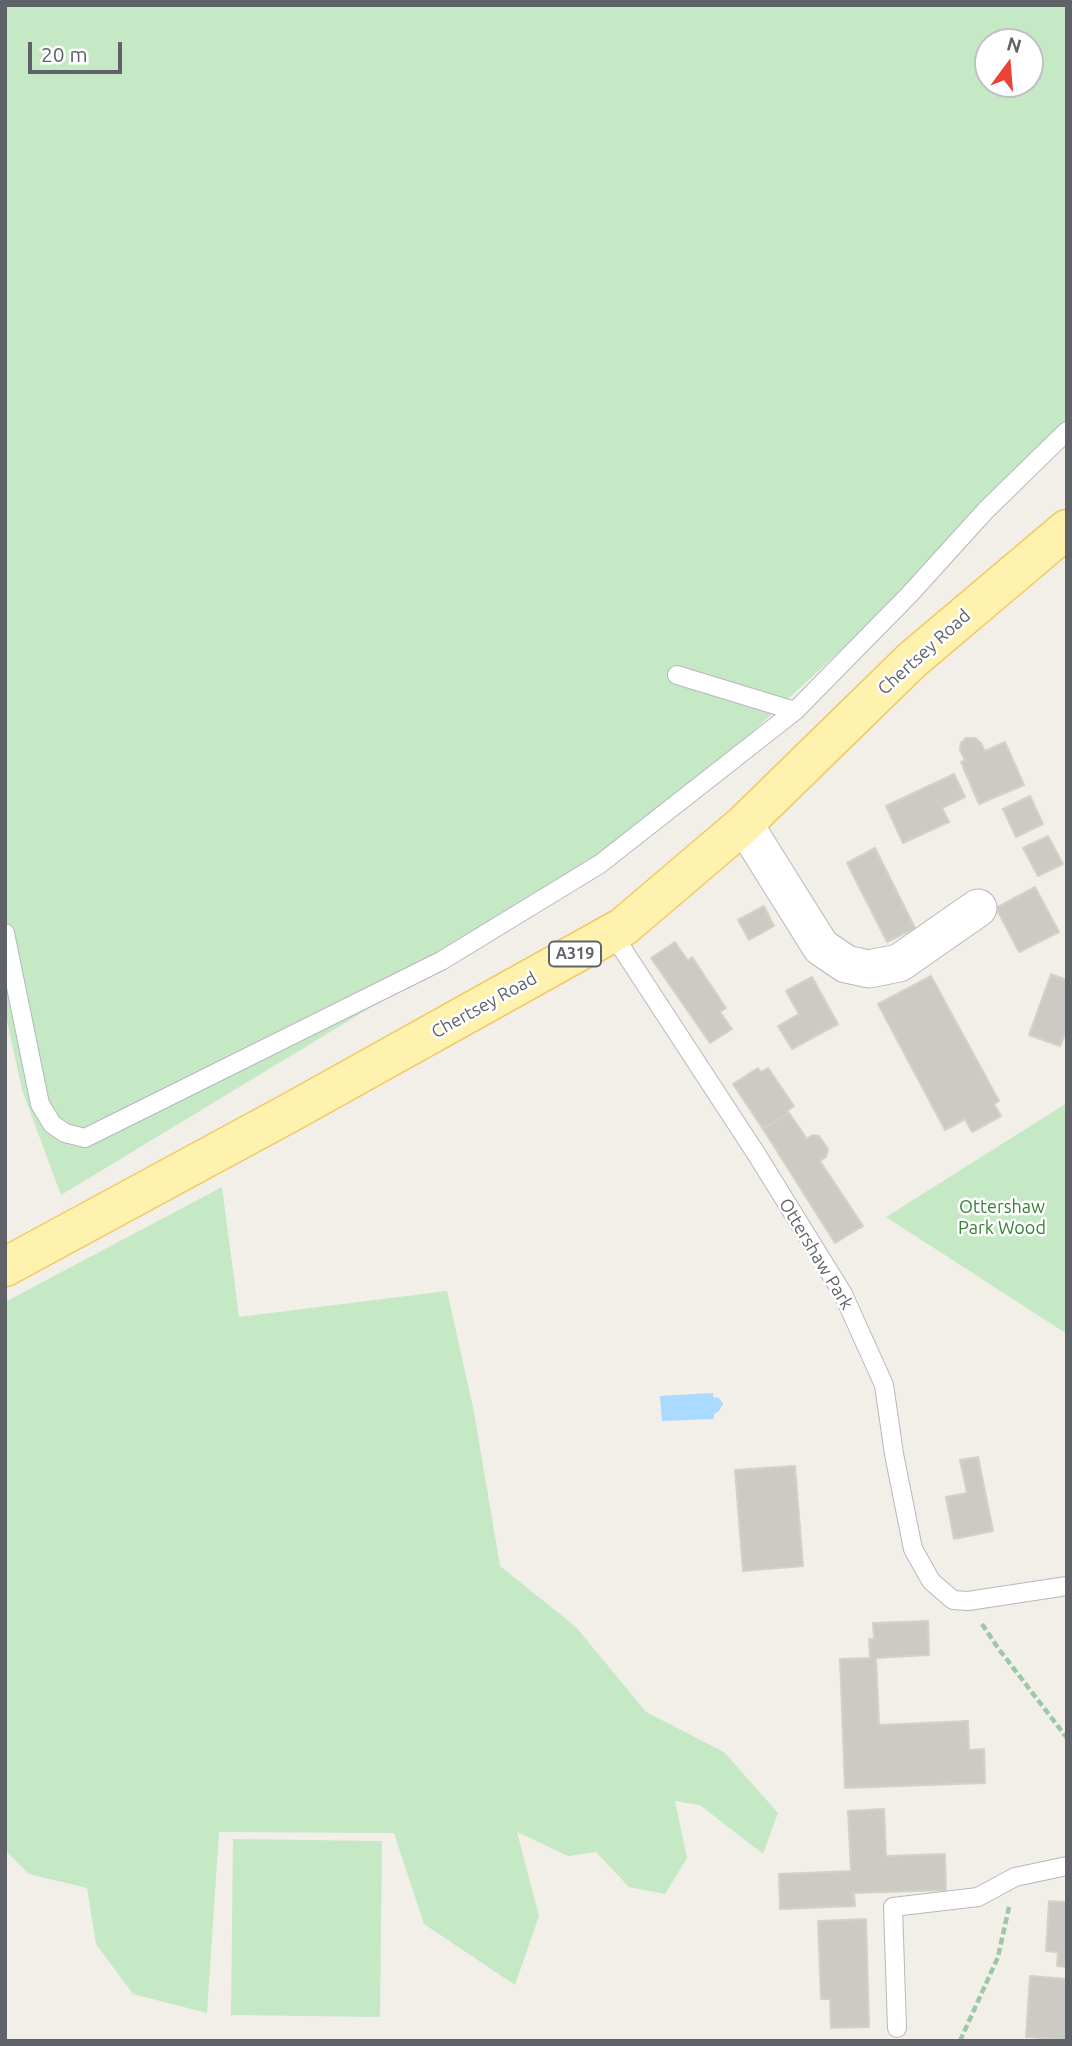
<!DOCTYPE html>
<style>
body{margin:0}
#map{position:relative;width:1072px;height:2046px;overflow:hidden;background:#f1efe8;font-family:Ubuntu,sans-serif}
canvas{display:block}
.frame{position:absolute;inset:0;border:7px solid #5f6368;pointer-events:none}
.north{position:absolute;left:974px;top:28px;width:70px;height:70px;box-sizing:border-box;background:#fff;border:2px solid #bfc1c3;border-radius:50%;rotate:16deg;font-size:19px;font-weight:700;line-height:28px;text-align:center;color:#5f6368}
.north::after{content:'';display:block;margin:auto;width:24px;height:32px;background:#ea4335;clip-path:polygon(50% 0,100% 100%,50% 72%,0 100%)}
.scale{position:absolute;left:28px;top:42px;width:94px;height:32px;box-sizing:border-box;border:4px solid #5f6368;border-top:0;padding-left:9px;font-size:21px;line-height:24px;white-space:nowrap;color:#5f6368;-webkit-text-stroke:5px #fff;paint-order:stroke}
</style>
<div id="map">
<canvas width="1072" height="2046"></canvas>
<div class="frame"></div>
<div class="north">N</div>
<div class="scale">20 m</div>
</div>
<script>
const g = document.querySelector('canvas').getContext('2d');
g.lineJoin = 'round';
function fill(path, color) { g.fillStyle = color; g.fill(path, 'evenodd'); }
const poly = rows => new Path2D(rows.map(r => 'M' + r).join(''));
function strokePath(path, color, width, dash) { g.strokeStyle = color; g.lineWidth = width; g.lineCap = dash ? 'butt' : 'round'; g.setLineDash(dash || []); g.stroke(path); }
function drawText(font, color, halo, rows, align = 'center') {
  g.font = font + ' Ubuntu,sans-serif'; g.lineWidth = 5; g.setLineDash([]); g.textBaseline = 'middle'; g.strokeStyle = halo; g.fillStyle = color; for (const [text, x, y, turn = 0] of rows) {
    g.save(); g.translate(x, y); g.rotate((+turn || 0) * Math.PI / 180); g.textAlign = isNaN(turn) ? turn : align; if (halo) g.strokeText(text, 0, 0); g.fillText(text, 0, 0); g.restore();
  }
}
fill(poly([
 [5,5,1067,5,1067,441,614,860,61,1195,22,1090,5,1011],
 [988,42,1030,42,1030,84,988,84],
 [1067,1103,1067,1334,886,1217],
 [222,1187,239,1317,447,1291,474,1412,500,1566,576,1627,646,1712,724,1752,778,1813,763,1854,700,1805,675,1801,687,1858,665,1894,629,1887,596,1852,568,1856,517,1832,539,1916,515,1985,424,1924,394,1833,219,1832,207,2013,133,1994,96,1944,87,1888,29,1874,5,1850,5,1302],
 [233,1839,382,1841,380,2017,231,2015]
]), '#c5e8c5');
fill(poly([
 [713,1393,713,1397,719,1398,723,1404,719,1411,714,1414,714,1419,662,1421,660,1396]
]), '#aadaff');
const building = poly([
 [966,738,975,738,981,743,985,751,1005,742,1024,785,979,804,961,762,965,760,960,750,961,743,966,738],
 [954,774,965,797,942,808,949,822,903,843,886,806,954,774],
 [1030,796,1043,824,1016,837,1003,809,1030,796],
 [1048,836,1063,864,1038,876,1023,848,1048,836],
 [875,848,915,928,887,942,847,863,875,848],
 [1035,887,1059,932,1019,952,996,908,1035,887],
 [764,906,774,926,749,940,738,920,764,906],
 [675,942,688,961,692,957,726,1008,720,1012,732,1029,710,1043,651,958,675,942],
 [1051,974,1067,980,1067,1034,1065,1034,1060,1046,1029,1035,1051,974],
 [931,976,999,1101,994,1104,1001,1116,972,1132,965,1119,945,1130,878,1004,931,976],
 [812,977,838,1024,792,1049,778,1026,799,1014,786,991,812,977],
 [758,1068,761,1072,768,1068,794,1106,787,1111,789,1113,763,1129,733,1084,758,1068],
 [789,1113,807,1139,813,1135,819,1136,828,1149,826,1157,820,1161,863,1226,835,1243,763,1129,789,1113],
 [978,1457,993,1531,954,1539,946,1497,967,1493,960,1460,978,1457],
 [795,1466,803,1566,743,1571,735,1470,795,1466],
 [928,1621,929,1655,876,1658,879,1725,968,1721,969,1750,984,1749,985,1783,845,1788,840,1659,870,1658,869,1639,874,1639,873,1623,928,1621],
 [884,1809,886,1856,945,1854,946,1890,854,1893,855,1906,780,1909,779,1874,851,1871,848,1811,884,1809],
 [1049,1901,1067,1902,1067,1967,1057,1966,1058,1952,1046,1951,1049,1901],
 [866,1919,869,2027,831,2028,830,1999,821,1999,818,1921,866,1919],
 [1030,1976,1067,1979,1067,2040,1026,2037,1030,1976]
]);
fill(building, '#cccac5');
strokePath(building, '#d6d1c6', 2);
const service = poly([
 [677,675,795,711],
 [5,933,40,1104,52,1124,65,1133,85,1138,441,961,600,864,795,711,909,595,986,510,1067,431],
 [612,933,757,1155,843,1294,884,1385,894,1454,913,1549,931,1581,953,1600,968,1601,1067,1586],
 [897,2028,893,1907,978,1897,1015,1877,1067,1866]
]);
const minor = poly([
 [744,824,821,947,846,964,869,969,899,963,978,908]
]);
const primary = poly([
 [5,1267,291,1112,623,927,744,824,912,660,1067,529]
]);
strokePath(service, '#b5b8bc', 20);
strokePath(minor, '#b5b8bc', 39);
strokePath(primary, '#f2c960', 41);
strokePath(poly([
 [982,1624,998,1648,1067,1738],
 [960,2041,998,1957,1009,1907]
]), '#9cc7a9', 4.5, [7, 3.5]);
strokePath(service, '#fff', 18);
strokePath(minor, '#fff', 37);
strokePath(primary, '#fff2af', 38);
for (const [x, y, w] of [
 [575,954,52]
]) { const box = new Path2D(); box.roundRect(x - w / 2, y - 12.5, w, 25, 5); g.fillStyle = '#fff'; g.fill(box); strokePath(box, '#5f6368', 2); }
drawText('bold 16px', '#5f6368', null, [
 ["A319",575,954]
]);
drawText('18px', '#5f6368', '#fff', [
 ["Chertsey Road",924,652,-42],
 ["Chertsey Road",484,1005,-29],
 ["Ottershaw Park",816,1254,59]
]);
drawText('18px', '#348238', '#fff', [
 ["Ottershaw",1002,1207],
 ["Park Wood",1002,1228]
]);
</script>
